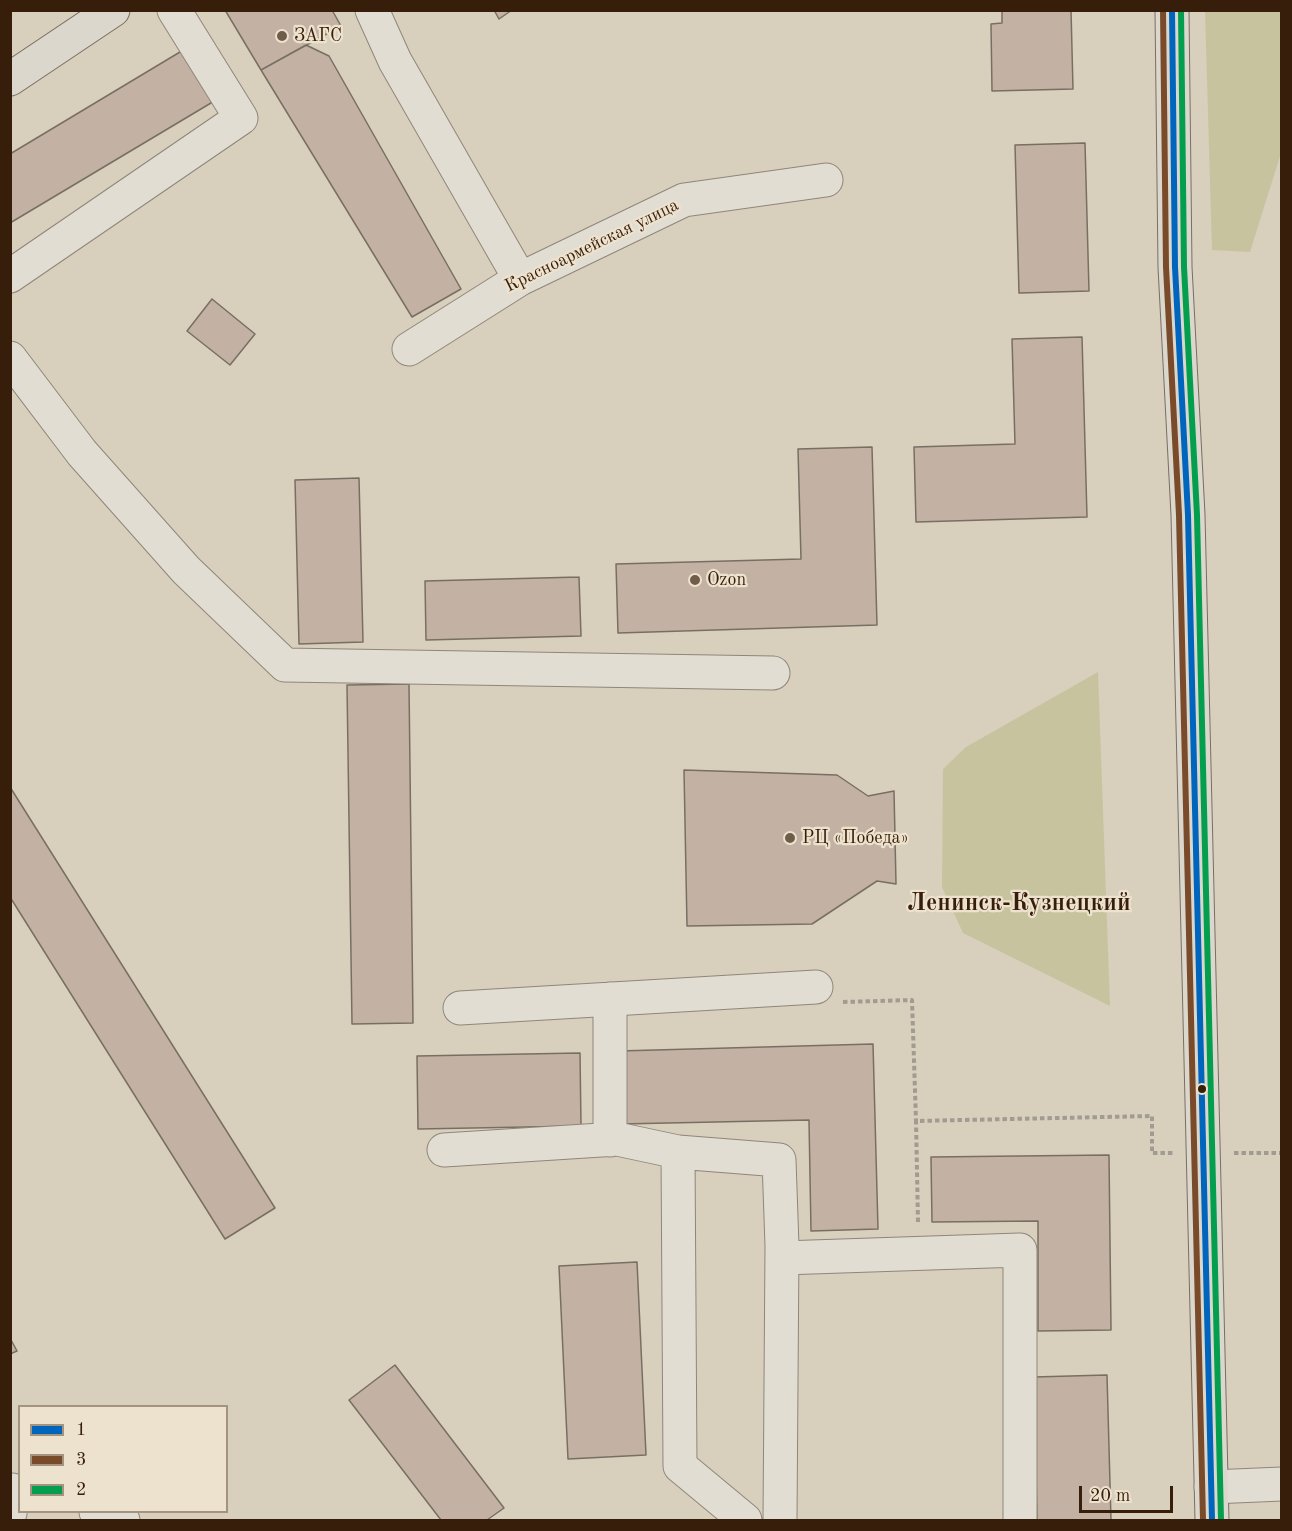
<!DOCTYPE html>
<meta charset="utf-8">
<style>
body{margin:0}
#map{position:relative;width:1292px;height:1531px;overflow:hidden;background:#d8cfbd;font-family:"Old Standard TT",serif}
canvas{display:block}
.frame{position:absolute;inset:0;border:12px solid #371e0b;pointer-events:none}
.legend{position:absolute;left:18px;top:1405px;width:210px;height:108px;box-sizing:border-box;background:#ede2cd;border:2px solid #a4947f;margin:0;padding:8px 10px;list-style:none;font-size:18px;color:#371e0b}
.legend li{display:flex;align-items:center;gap:12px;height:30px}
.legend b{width:30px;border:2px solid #a4947f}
.scale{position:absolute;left:1079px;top:1486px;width:94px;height:27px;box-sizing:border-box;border:3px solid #371e0b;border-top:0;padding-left:8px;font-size:18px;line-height:21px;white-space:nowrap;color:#371e0b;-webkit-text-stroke:4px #ede2cd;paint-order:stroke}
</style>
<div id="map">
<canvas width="1292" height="1531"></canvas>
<div class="frame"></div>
<ul class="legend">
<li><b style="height:8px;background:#0065bd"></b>1</li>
<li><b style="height:8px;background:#7a4b2a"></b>3</li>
<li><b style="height:8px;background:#039f4e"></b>2</li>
</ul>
<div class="scale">20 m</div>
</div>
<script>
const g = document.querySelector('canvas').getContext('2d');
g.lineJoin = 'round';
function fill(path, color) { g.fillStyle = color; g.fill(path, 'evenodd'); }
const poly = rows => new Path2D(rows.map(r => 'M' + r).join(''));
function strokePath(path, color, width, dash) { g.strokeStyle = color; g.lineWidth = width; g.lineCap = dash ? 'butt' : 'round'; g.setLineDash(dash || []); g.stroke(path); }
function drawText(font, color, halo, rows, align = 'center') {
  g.font = font + ' "Old Standard TT",serif'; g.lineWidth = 4.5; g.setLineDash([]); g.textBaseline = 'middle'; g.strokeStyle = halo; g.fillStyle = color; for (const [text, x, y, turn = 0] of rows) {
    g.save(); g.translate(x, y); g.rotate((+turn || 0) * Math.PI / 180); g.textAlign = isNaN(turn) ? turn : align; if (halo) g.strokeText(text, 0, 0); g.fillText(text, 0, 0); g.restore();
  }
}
fill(poly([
 [1205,11,1281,11,1281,153,1250,252,1212,250],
 [1098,672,1110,1006,963,933,942,887,943,769,966,747]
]), '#c8c39f');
const building = poly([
 [225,10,332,10,341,26,261,70,225,10],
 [494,10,512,10,499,19,494,10],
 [1002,10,1071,10,1073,89,992,91,991,24,1002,23,1002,10],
 [306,45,329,56,461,289,412,317,261,70,306,45],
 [185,49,216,100,10,223,10,154,185,49],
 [1085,143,1089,291,1019,293,1015,145,1085,143],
 [212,299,255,334,230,365,187,331,212,299],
 [1082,337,1087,517,916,522,914,447,1015,444,1012,339,1082,337],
 [872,447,877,625,618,633,616,564,801,559,798,449,872,447],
 [359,478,363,642,299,644,295,480,359,478],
 [579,577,581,636,426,640,425,581,579,577],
 [409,684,413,1023,352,1024,347,685,409,684],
 [684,770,837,775,868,796,894,791,896,884,877,881,812,924,687,926,684,770],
 [10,787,275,1208,225,1239,10,897,10,787],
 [873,1044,878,1229,811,1231,809,1120,621,1124,619,1051,873,1044],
 [580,1053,581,1126,418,1129,417,1056,580,1053],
 [1109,1155,1111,1330,1038,1331,1038,1221,932,1222,931,1157,1109,1155],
 [637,1262,646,1455,568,1459,559,1266,637,1262],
 [10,1338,17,1351,10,1354,10,1338],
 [395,1365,504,1508,487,1520,441,1520,349,1400,395,1365],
 [1107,1375,1111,1520,1037,1520,1034,1377,1107,1375]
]);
fill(building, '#c3b1a4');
strokePath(building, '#786f63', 1.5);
const minor = poly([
 [372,10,395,61,520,279],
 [10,276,241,118,174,10],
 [409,349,520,279,684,200,826,180],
 [10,358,82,453,186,570,285,665,773,673],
 [460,1008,816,987],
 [610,1140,610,999],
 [444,1150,617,1139,678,1152],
 [782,1258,1020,1250,1020,1520],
 [1211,1487,1282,1484],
 [96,1512,123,1520],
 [10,1513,13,1490],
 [745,1520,680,1466,678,1152,779,1160,782,1246,780,1520]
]);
const major = poly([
 [1172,10,1175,267,1188,515,1212,1520],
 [10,79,113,10]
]);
strokePath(minor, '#8f867a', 35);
strokePath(major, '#786f63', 35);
strokePath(poly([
 [843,1002,912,1000,916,1121],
 [1234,1153,1282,1153],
 [918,1222,916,1121,1152,1116,1152,1153,1173,1153]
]), '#a29b92', 4, [4.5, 3]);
strokePath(minor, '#e1ddd3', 33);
strokePath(major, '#dbd7cc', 33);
strokePath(poly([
 [1172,10,1175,267,1188,515,1212,1520]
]), '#0065bd', 6);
strokePath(poly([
 [1163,10,1166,267,1179,515,1203,1520]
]), '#7a4b2a', 6);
strokePath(poly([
 [1181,10,1184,267,1197,515,1221,1520]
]), '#039f4e', 6);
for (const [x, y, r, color] of [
 [282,36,6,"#6f5c49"],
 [695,580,6,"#6f5c49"],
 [790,838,6,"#6f5c49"],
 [1202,1089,5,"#371e0b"]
]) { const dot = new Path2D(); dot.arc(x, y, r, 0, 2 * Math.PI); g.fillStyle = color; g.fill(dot); strokePath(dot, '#ede2cd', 2); }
drawText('18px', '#371e0b', '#ede2cd', [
 ["ЗАГС",294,36],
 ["Ozon",707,580],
 ["РЦ «Победа»",802,838]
], 'left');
drawText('18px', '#371e0b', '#ede2cd', [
 ["Красноармейская улица",592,246,-26]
]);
drawText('bold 24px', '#371e0b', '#ede2cd', [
 ["Ленинск-Кузнецкий",1019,904]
]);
</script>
